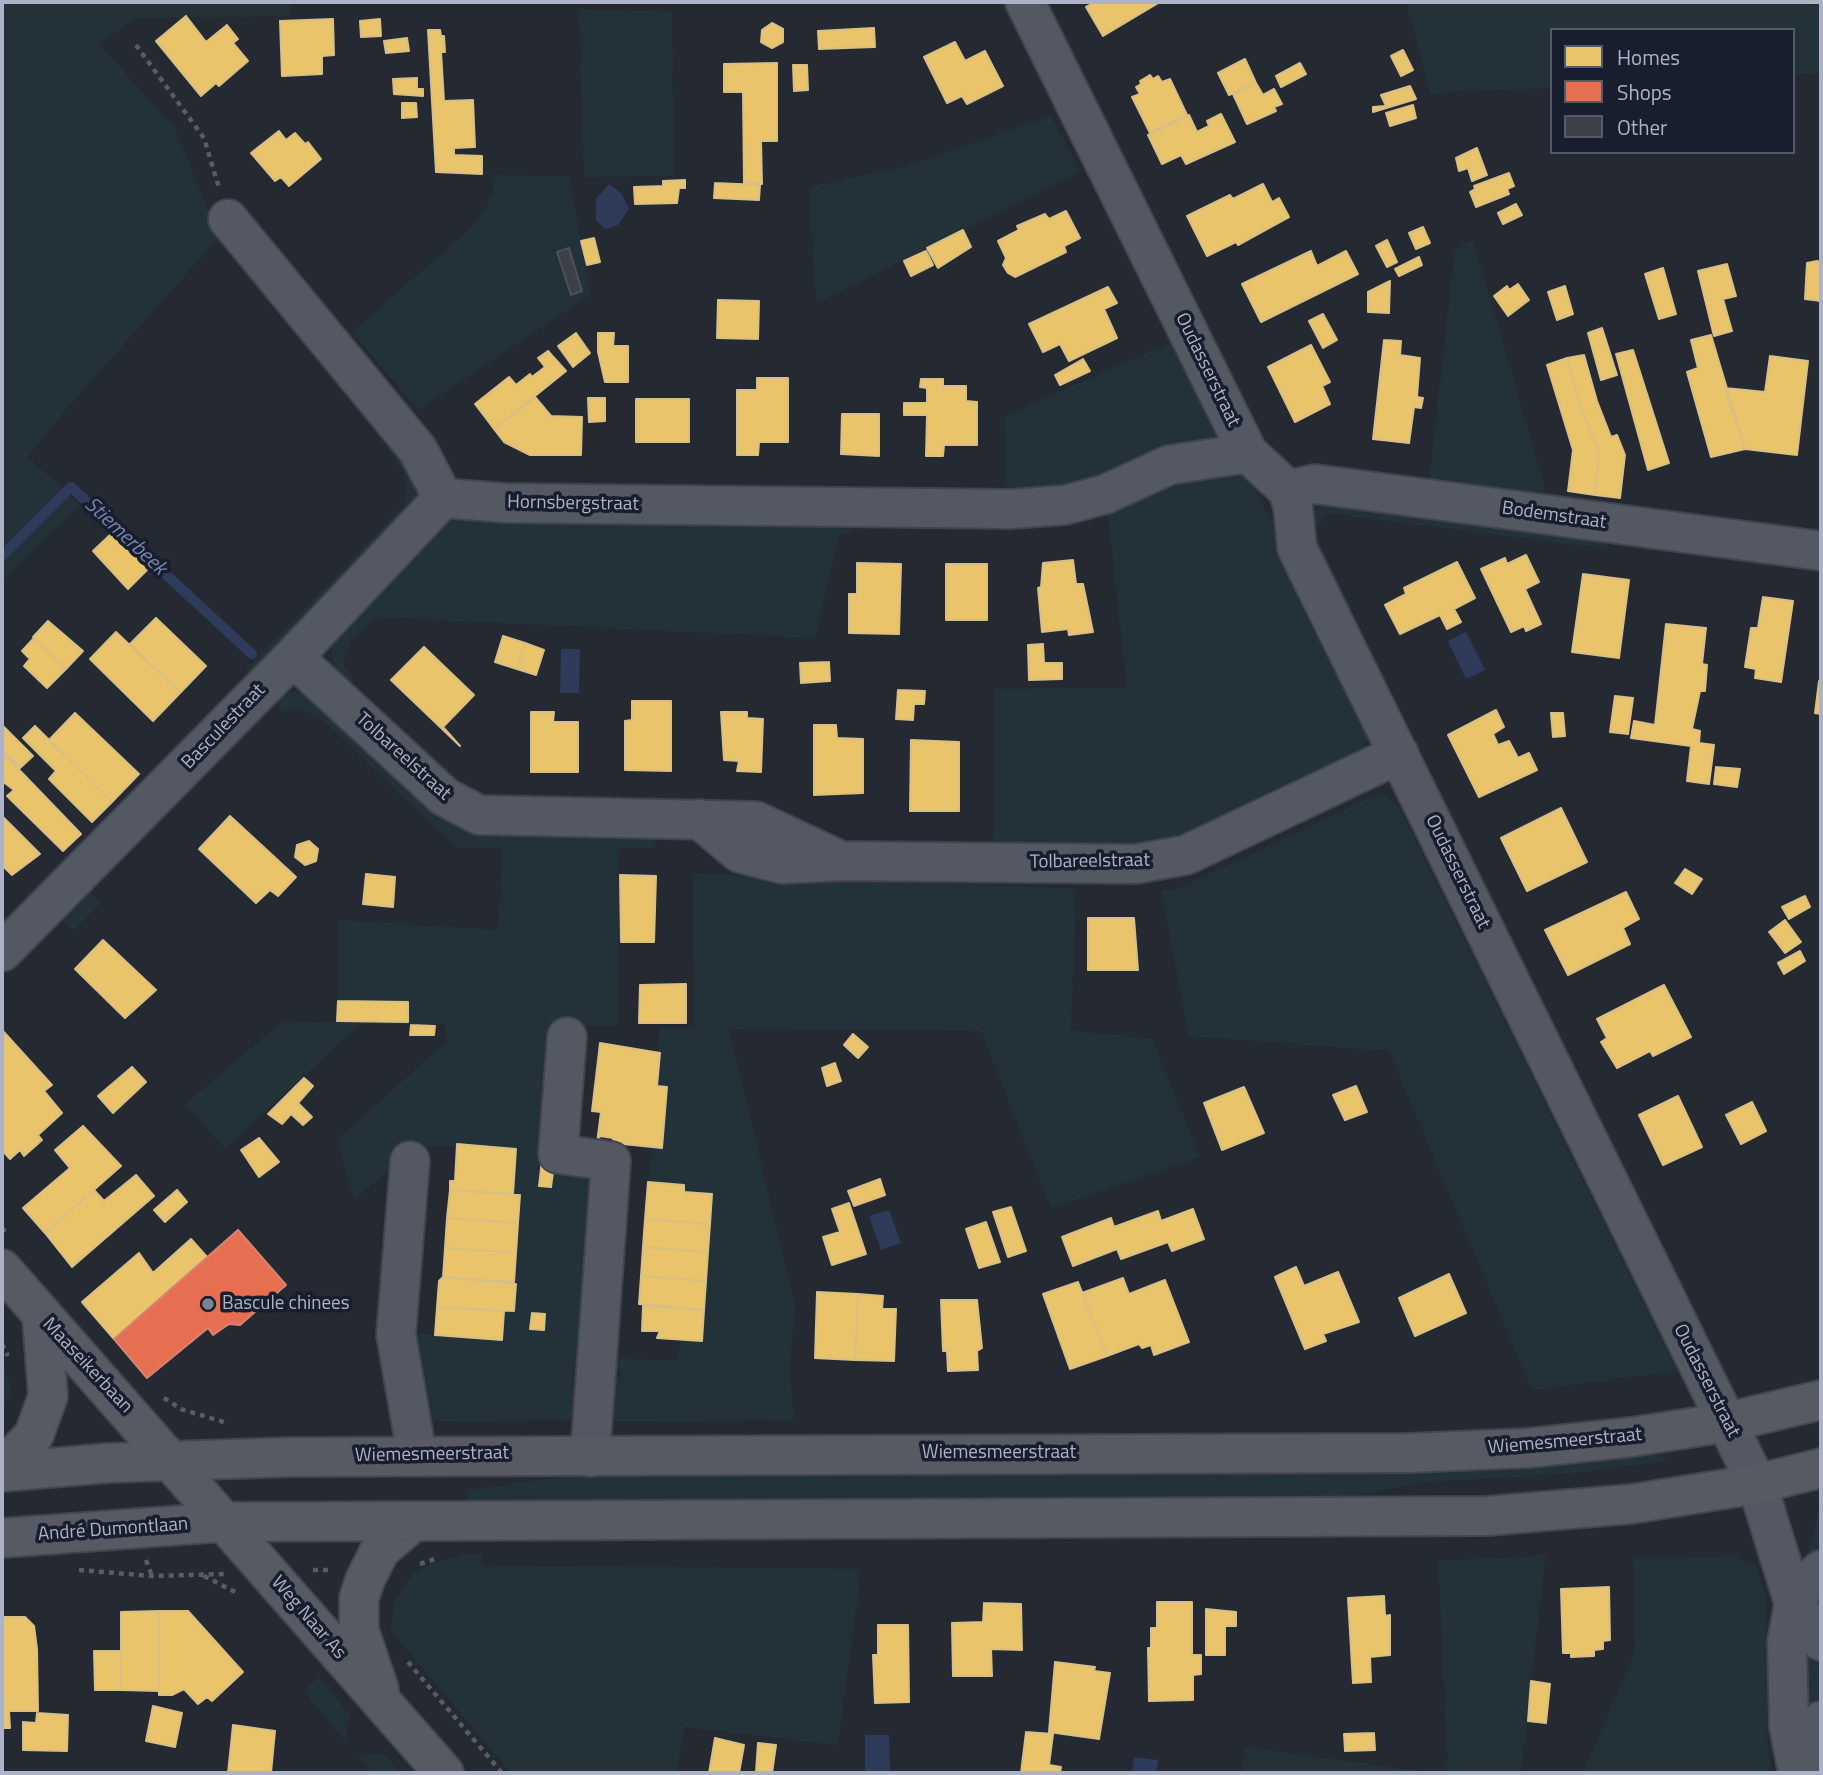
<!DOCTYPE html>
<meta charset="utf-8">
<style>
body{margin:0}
#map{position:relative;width:1823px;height:1775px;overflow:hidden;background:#252932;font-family:"Titillium Web",sans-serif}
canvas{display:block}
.frame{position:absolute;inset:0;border:4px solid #adb3c6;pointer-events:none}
.legend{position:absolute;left:1550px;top:28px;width:245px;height:126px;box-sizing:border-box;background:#181e2d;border:2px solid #545a6a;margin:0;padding:9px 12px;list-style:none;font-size:21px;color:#adb3c6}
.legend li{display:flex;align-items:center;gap:14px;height:35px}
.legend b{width:35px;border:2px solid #545a6a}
</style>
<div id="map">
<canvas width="1823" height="1775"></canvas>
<div class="frame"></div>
<ul class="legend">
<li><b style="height:19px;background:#e9c46a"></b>Homes</li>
<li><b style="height:19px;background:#e76f51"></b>Shops</li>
<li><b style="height:19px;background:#3d4049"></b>Other</li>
</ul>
</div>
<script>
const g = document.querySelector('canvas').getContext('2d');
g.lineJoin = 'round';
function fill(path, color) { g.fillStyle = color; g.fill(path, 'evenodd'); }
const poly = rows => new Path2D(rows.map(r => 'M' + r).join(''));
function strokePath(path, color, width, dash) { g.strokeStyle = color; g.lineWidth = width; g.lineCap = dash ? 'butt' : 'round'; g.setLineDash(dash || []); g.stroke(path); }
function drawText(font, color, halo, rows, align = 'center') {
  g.font = font + ' "Titillium Web",sans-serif'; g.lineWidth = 7; g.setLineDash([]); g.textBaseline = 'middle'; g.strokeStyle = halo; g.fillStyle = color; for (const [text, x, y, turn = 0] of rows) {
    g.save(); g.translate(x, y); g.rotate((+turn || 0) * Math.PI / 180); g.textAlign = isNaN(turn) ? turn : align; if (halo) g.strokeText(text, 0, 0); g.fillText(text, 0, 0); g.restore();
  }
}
fill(poly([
 [2,2,290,2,290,16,136,18,99,44,175,128,219,237,63,413,28,457,80,505,2,582],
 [1406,2,1737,2,1821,5,1821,73,1793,75,1793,30,1552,30,1552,88,1430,93],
 [579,9,672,12,674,176,584,177],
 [1051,116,1080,171,816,304,809,187,907,166],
 [491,175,569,176,591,294,418,410,352,332,472,227,494,194],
 [1473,240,1545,488,1546,503,1428,488,1455,250],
 [1180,338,1227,436,1101,485,1004,496,1005,416],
 [330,364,417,478,418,493,410,515,255,678,246,669,405,504,404,473],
 [1239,472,1247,475,1371,723,1367,740,1359,754,1171,849,993,852,994,689,1127,688,1107,507,1152,487],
 [1326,502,1610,535,1608,549,1327,513,1314,533,1352,609,1343,613,1306,540,1312,513],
 [458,518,849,519,850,532,840,533,815,638,376,617,352,641,343,663,356,686,386,717,381,723,335,677,331,643,444,524],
 [293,692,320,697,450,820,655,832,656,848,620,848,617,1026,557,1025,551,1114,592,1172,579,1329,578,1420,420,1421,406,1332,502,1340,506,1282,514,1282,520,1195,513,1194,516,1149,422,1145,354,1199,337,1140,447,1041,445,1024,360,1024,225,1149,185,1104,281,1023,337,1021,338,920,498,930,503,848,456,848,320,717,295,707,284,713,273,698],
 [1382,792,1400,809,1677,1371,1532,1390,1389,1051,1189,1036,1161,890,1175,890],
 [693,873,1076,889,1071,1031,1152,1038,1200,1157,1051,1208,981,1031,729,1029,795,1306,790,1372,794,1420,612,1421,608,1404,609,1377,622,1376,621,1371,610,1371,610,1358,677,1361,681,1340,702,1341,712,1195,684,1192,684,1185,648,1182,653,1147,662,1147,667,1087,657,1086,659,1028,700,1028,694,1027],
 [84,887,101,903,73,931,58,917],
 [2,1363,12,1390,2,1411],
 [1663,1454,1666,1461,1568,1474,1425,1482,1350,1497,805,1503,469,1503,467,1490,577,1475,1521,1470],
 [1818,1511,1821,1511,1821,1558,1815,1562,1808,1555],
 [483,1553,482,1565,861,1569,838,1745,684,1727,677,1773,511,1773,391,1631,394,1601,413,1574,430,1564,461,1555],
 [1546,1555,1521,1773,1448,1773,1438,1561],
 [1732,1556,1755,1565,1766,1596,1768,1751,1772,1773,1583,1773,1635,1652,1633,1557],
 [1800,1648,1821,1657,1821,1704,1808,1722],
 [319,1677,349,1714,346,1743,304,1691],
 [1245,1747,1435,1773,1242,1773],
 [363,1753,385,1756,401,1773,372,1773,358,1758]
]), '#223238');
fill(poly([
 [609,184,621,193,629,209,618,225,605,229,596,220,596,199],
 [1466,632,1485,670,1466,679,1448,641],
 [561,649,580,649,579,693,560,693],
 [889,1210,901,1243,881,1250,869,1216],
 [865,1735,889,1735,890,1773,865,1773],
 [1134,1757,1158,1760,1156,1773,1132,1773]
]), '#2e3b5b');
const homes = poly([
 [1096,2,1160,2,1103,36,1086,7,1096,2],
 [186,16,206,42,227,25,238,39,233,43,248,61,219,86,216,83,201,96,156,41,186,16],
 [333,19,334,55,322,56,322,74,282,76,280,21,333,19],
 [380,19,381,36,361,37,360,21,380,19],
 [772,23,783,29,783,42,772,48,761,42,762,30,772,23],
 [874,28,875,47,819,49,818,31,874,28],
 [428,30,440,30,441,36,444,36,445,52,441,52,444,101,473,100,475,147,454,148,454,155,482,156,482,174,436,172,428,30],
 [407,38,409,51,386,53,384,41,407,38],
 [955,42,965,61,985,51,1003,86,967,104,962,96,947,103,924,57,955,42],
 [1403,50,1413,70,1401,76,1391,56,1403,50],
 [1245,59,1256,83,1229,95,1218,73,1245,59],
 [777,63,777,141,761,141,762,184,744,183,743,92,724,92,724,64,777,63],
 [1300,63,1306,74,1281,87,1276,76,1300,63],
 [793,65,807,65,808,90,794,91,793,65],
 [1150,75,1153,79,1158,76,1162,82,1170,79,1187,115,1150,133,1132,97,1140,94,1136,87,1141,84,1140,81,1150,75],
 [417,78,417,89,423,89,423,96,394,94,393,79,417,78],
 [1256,83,1263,95,1274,89,1282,104,1274,107,1276,111,1247,124,1233,94,1256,83],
 [1410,86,1416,99,1373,112,1373,107,1386,106,1381,95,1410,86],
 [402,103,416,103,417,117,402,118,402,103],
 [1413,105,1416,118,1390,126,1386,113,1413,105],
 [1221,114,1235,142,1186,164,1181,155,1162,164,1148,135,1189,115,1197,132,1209,126,1207,121,1221,114],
 [279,131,286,140,295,133,305,144,308,142,321,159,289,186,281,177,275,181,251,153,279,131],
 [1477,148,1487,175,1472,181,1468,168,1459,171,1456,158,1477,148],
 [1509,173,1514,186,1507,189,1509,194,1476,207,1470,192,1475,189,1474,186,1509,173],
 [685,180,685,188,679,188,677,203,635,204,634,187,663,186,663,181,685,180],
 [715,183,760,185,759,200,714,198,715,183],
 [1263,184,1272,202,1279,198,1289,217,1238,245,1236,242,1207,256,1187,216,1230,195,1233,199,1263,184],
 [1516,204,1522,215,1503,224,1498,213,1516,204],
 [1066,211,1080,238,1064,246,1066,252,1015,277,1008,273,1003,265,1006,258,998,241,1019,230,1017,226,1045,214,1049,219,1066,211],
 [1423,227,1430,243,1416,249,1409,233,1423,227],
 [963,230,971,247,938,268,927,248,963,230],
 [594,238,600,262,587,265,581,241,594,238],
 [1387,240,1397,262,1387,267,1376,246,1387,240],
 [926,251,933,265,911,276,904,261,926,251],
 [1311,251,1317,266,1346,251,1358,274,1261,322,1242,284,1311,251],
 [1419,257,1422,265,1399,276,1395,269,1419,257],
 [1817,261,1821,262,1821,301,1805,299,1807,263,1817,261],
 [1727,264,1736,296,1723,299,1732,331,1714,336,1698,271,1727,264],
 [1663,268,1676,314,1659,319,1645,274,1663,268],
 [1390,281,1389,313,1368,312,1368,292,1390,281],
 [1518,284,1529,300,1508,316,1494,296,1507,286,1509,290,1518,284],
 [1565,286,1573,314,1557,320,1548,292,1565,286],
 [1108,287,1117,303,1104,309,1117,338,1069,361,1060,344,1043,352,1029,324,1108,287],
 [718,300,759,301,758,339,717,338,718,300],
 [1323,314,1337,340,1323,348,1309,321,1323,314],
 [1602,328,1617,375,1601,380,1588,333,1602,328],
 [576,333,590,353,573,367,558,346,576,333],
 [598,333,614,333,613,346,628,346,628,382,605,382,598,352,598,333],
 [1711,335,1745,449,1711,457,1687,372,1698,368,1691,340,1711,335],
 [1384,340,1401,341,1400,355,1420,358,1417,397,1423,398,1421,408,1414,407,1409,443,1373,439,1384,340],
 [1311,345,1330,382,1322,386,1330,404,1295,422,1268,367,1311,345],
 [1633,350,1669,463,1648,470,1616,354,1633,350],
 [548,351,566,371,494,429,475,404,509,377,516,385,530,374,532,377,545,367,538,358,548,351],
 [1584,355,1597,401,1611,437,1617,435,1625,455,1620,498,1595,495,1599,452,1580,405,1567,358,1584,355],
 [1770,356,1808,361,1797,455,1745,449,1725,388,1765,392,1770,356],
 [1567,358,1580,406,1599,452,1595,495,1568,491,1573,450,1547,365,1567,358],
 [1083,359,1090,371,1060,385,1055,375,1083,359],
 [757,378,788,378,788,442,759,442,758,455,737,455,737,390,757,390,757,378],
 [921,379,943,379,943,386,966,386,966,401,977,402,977,445,944,445,943,456,926,456,927,415,904,415,904,403,927,403,927,388,920,387,921,379],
 [535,397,551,416,582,417,581,455,530,455,504,442,494,429,535,397],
 [588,398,605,398,605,421,589,422,588,398],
 [636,399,689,399,689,442,636,442,636,399],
 [842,414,879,414,879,456,841,454,842,414],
 [111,534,148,569,128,589,93,551,111,534],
 [1526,555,1539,582,1525,589,1541,624,1526,631,1524,626,1511,632,1481,569,1505,558,1507,564,1526,555],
 [1073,560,1076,584,1083,584,1093,632,1069,635,1068,629,1042,632,1038,588,1041,587,1043,563,1073,560],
 [1457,562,1475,598,1454,609,1461,622,1447,629,1440,615,1400,634,1385,605,1406,594,1404,588,1457,562],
 [857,563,901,564,899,634,849,633,849,594,857,594,857,563],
 [946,564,987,564,987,620,946,620,946,564],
 [1583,574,1629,580,1619,658,1572,652,1583,574],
 [1763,597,1793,601,1781,682,1755,678,1756,669,1745,667,1751,628,1758,628,1763,597],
 [156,618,206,666,180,693,130,644,156,618],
 [48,621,83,651,66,669,33,637,48,621],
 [1666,624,1706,628,1702,664,1707,665,1705,691,1700,691,1692,729,1700,731,1699,743,1714,745,1709,784,1687,781,1691,746,1631,738,1634,721,1655,725,1666,624],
 [116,632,180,693,153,721,90,659,116,632],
 [503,636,525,643,517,669,495,662,503,636],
 [34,638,66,669,47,688,24,666,30,659,22,651,34,638],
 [525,643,544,650,536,675,517,669,525,643],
 [1043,644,1044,663,1062,663,1062,679,1029,680,1028,645,1043,644],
 [424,647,474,695,443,727,460,746,391,680,424,647],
 [829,662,830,681,801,683,800,663,829,662],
 [1819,681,1821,682,1821,714,1815,713,1819,681],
 [898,690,925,691,924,704,914,704,913,720,896,719,898,690],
 [1615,696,1633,698,1628,734,1610,732,1615,696],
 [632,701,671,701,671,771,625,770,625,721,632,720,632,701],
 [1496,710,1504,727,1493,734,1498,745,1509,741,1518,758,1529,753,1537,770,1479,797,1448,735,1496,710],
 [531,712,554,712,553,722,578,722,578,772,531,772,531,712],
 [721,712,747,712,747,718,763,719,761,772,737,771,739,761,724,760,721,712],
 [75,713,139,774,112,802,49,740,75,713],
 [1551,713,1563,713,1565,736,1553,737,1551,713],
 [814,725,836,725,837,738,863,739,863,793,814,795,814,725],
 [35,726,112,802,92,822,49,779,56,771,23,738,35,726],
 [4,727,33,756,20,768,2,749,4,727],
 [911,740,959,742,959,811,910,811,911,740],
 [2,752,81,834,63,851,7,796,14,790,2,781,2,752],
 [1716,767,1740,769,1737,787,1714,784,1716,767],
 [1561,808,1587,862,1527,891,1501,838,1561,808],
 [2,816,40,854,12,875,2,865,2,816],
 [230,816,296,877,278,896,270,890,256,903,199,849,230,816],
 [309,841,318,849,316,861,305,865,295,857,297,845,309,841],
 [1685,869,1702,879,1692,894,1675,883,1685,869],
 [366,874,395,877,393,907,363,904,366,874],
 [620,875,656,876,654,942,621,942,620,875],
 [1626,892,1639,919,1623,928,1630,944,1568,975,1545,930,1626,892],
 [1805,896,1810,907,1789,919,1782,907,1805,896],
 [1088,918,1134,918,1138,970,1088,970,1088,918],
 [1785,920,1801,942,1785,953,1769,932,1785,920],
 [103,940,156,990,125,1018,75,969,103,940],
 [1800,951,1805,961,1784,974,1778,963,1800,951],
 [686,984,686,1023,639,1023,640,985,686,984],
 [1664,985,1691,1037,1653,1056,1650,1051,1617,1068,1601,1042,1607,1038,1597,1019,1664,985],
 [338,1001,408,1002,408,1022,337,1021,338,1001],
 [411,1025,435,1026,434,1035,410,1035,411,1025],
 [2,1030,52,1085,44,1091,62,1113,38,1135,42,1140,24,1156,20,1150,10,1159,2,1150,2,1030],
 [853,1034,868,1047,858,1058,844,1045,853,1034],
 [600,1043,660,1053,657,1086,667,1087,662,1148,613,1143,613,1138,600,1136,597,1143,601,1112,592,1111,600,1043],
 [835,1063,841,1081,827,1086,822,1068,835,1063],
 [132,1067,146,1082,113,1113,98,1096,132,1067],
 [304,1078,313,1086,298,1103,312,1117,303,1125,291,1114,282,1124,268,1114,304,1078],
 [1356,1086,1367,1112,1345,1120,1333,1095,1356,1086],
 [1244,1087,1264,1133,1222,1150,1204,1103,1244,1087],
 [1678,1096,1702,1147,1663,1165,1639,1115,1678,1096],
 [1752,1102,1766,1131,1741,1144,1726,1115,1752,1102],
 [83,1126,121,1166,45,1233,23,1208,70,1168,55,1150,83,1126],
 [259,1138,279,1162,259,1177,241,1150,259,1138],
 [457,1144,516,1149,513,1194,450,1190,450,1181,455,1181,457,1144],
 [543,1151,553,1172,551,1187,539,1186,543,1151],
 [136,1175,154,1196,72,1267,45,1233,94,1190,104,1201,136,1175],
 [880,1179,885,1195,854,1206,848,1191,880,1179],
 [648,1182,684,1185,684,1192,712,1194,710,1224,645,1219,648,1182],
 [177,1190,187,1202,165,1222,154,1210,177,1190],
 [450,1190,520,1195,518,1223,447,1218,450,1190],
 [849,1203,866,1254,832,1265,823,1237,840,1232,832,1209,849,1203],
 [1011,1207,1026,1251,1008,1257,993,1212,1011,1207],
 [1193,1209,1204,1239,1172,1251,1168,1242,1121,1259,1117,1249,1073,1266,1062,1237,1111,1218,1114,1227,1158,1211,1161,1221,1193,1209],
 [447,1218,518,1223,516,1253,445,1248,447,1218],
 [645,1219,710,1224,708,1252,643,1247,645,1219],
 [986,1222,1000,1262,979,1268,966,1229,986,1222],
 [191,1239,207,1257,114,1339,82,1302,139,1253,153,1273,191,1239],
 [643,1247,708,1252,706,1281,641,1276,643,1247],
 [445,1248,516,1253,514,1282,443,1277,445,1248],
 [1296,1267,1304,1286,1338,1272,1359,1322,1323,1334,1326,1341,1305,1349,1275,1277,1296,1267],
 [1449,1274,1466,1313,1415,1336,1399,1298,1449,1274],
 [641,1276,706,1281,704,1310,639,1304,641,1276],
 [443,1277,516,1284,514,1311,437,1307,439,1281,443,1277],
 [1123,1278,1129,1294,1165,1280,1189,1342,1154,1355,1151,1345,1142,1348,1139,1344,1107,1356,1082,1293,1123,1278],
 [1078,1282,1107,1356,1070,1369,1043,1294,1078,1282],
 [817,1292,858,1294,855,1360,815,1358,817,1292],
 [858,1294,883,1296,882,1309,896,1309,894,1361,855,1360,858,1294],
 [941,1300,977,1300,982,1348,977,1351,978,1370,948,1371,947,1351,943,1351,941,1300],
 [643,1306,704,1310,702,1341,657,1338,660,1331,642,1331,643,1306],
 [437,1307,504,1311,502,1340,435,1335,437,1307],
 [532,1313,545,1314,544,1330,530,1329,532,1313],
 [1609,1587,1610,1640,1603,1641,1603,1649,1594,1650,1594,1656,1571,1657,1571,1653,1563,1653,1561,1589,1609,1587],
 [1384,1596,1385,1616,1390,1615,1390,1655,1370,1657,1371,1682,1353,1683,1348,1598,1384,1596],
 [1157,1602,1192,1602,1192,1655,1201,1655,1201,1674,1193,1675,1193,1700,1149,1701,1148,1648,1151,1648,1151,1628,1157,1628,1157,1602],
 [984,1603,1021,1604,1022,1650,991,1649,992,1676,953,1676,952,1623,983,1622,984,1603],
 [1206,1609,1236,1612,1236,1626,1225,1626,1225,1655,1206,1655,1206,1609],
 [159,1611,188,1611,243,1672,212,1701,207,1697,198,1704,184,1689,172,1695,159,1695,159,1611],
 [159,1611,159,1691,121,1690,121,1612,159,1611],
 [2,1617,25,1617,34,1626,37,1649,38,1711,9,1711,10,1728,2,1728,2,1617],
 [878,1625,908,1625,909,1702,875,1703,873,1655,878,1655,878,1625],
 [94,1651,121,1651,121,1690,95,1690,94,1651],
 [1055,1662,1095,1667,1094,1671,1110,1673,1099,1739,1049,1732,1055,1662],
 [1531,1681,1550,1684,1546,1723,1528,1721,1531,1681],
 [153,1706,182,1713,175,1747,146,1741,153,1706],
 [37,1713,68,1715,67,1751,23,1750,23,1722,36,1723,37,1713],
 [233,1725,275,1731,271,1773,228,1773,233,1725],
 [1026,1732,1053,1734,1049,1765,1061,1767,1060,1773,1021,1773,1026,1732],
 [1374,1733,1375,1750,1345,1751,1344,1734,1374,1733],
 [715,1738,744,1745,739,1773,709,1773,715,1738],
 [758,1743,776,1745,772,1773,756,1772,758,1743]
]);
fill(homes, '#e9c46a');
strokePath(homes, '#d7bf86', 2);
const shops = poly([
 [238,1230,286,1285,240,1325,229,1324,213,1335,208,1328,147,1378,114,1339,238,1230]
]);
fill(shops, '#e76f51');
strokePath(shops, '#d68374', 2);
strokePath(poly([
 [2,556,71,487,252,654]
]), '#2e3b5b', 10);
const building = poly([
 [569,248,582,291,571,295,557,252,569,248]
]);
fill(building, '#3d4049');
strokePath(building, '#4c505a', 2);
const minor = poly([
 [1025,2,1248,453,1288,490,1293,507,1297,548,1757,1484,1794,1603,1787,1642,1789,1727,1798,1773],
 [228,219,418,450,443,498],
 [1288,490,1315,484,1821,551],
 [443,498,505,503,1011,509,1065,505,1106,494,1169,465,1248,453],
 [293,657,445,797,479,815,756,821,837,859],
 [699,819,740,853,782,864,842,861,1136,864,1186,855,1399,754],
 [2,952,293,657,443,498],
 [567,1037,558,1154,611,1161,590,1457],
 [410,1161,396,1335,417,1455],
 [1794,1603,1821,1641],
 [1794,1603,1807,1583,1821,1570],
 [1805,1773,1813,1731,1821,1721]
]);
const major = poly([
 [2,1269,444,1773],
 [2,1469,34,1435,48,1396,42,1318],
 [2,1472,108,1463,293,1457,1408,1453,1528,1448,1632,1437,1728,1422,1821,1400],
 [2,1538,224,1522,1487,1516,1631,1504,1757,1484,1821,1468],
 [379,1689,359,1630,359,1598,365,1580,380,1550,414,1521]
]);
strokePath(minor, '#41444c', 42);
strokePath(major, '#42464f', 42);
strokePath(poly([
 [136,45,204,138,219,188],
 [2,1228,8,1235],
 [2,1344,8,1356],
 [164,1398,181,1409,227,1423],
 [146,1560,152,1576],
 [420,1564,438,1558],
 [79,1570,152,1576,224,1574],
 [313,1570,333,1570],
 [204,1576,237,1593],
 [408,1662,502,1773]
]), '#585c64', 4.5, [5, 5]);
strokePath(minor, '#545862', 38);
strokePath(major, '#575963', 38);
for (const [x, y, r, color] of [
 [208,1304,7,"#7d8392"]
]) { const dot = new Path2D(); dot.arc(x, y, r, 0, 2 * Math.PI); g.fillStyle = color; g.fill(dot); strokePath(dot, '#181e2d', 2.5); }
drawText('19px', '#adb3c6', '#181e2d', [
 ["Oudasserstraat",1207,370,64],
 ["Hornsbergstraat",573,504,1],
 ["Bodemstraat",1554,516,8],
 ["Basculestraat",224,727,-46],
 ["Tolbareelstraat",403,757,42],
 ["Tolbareelstraat",1090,862,-1],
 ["Oudasserstraat",1457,872,64],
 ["Maaseikerbaan",87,1366,47],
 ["Oudasserstraat",1706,1381,63],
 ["Wiemesmeerstraat",1565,1442,-5],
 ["Wiemesmeerstraat",999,1453],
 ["Wiemesmeerstraat",432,1455,-1],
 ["André Dumontlaan",113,1530,-4],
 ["Weg Naar As",308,1618,49]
]);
drawText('19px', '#adb3c6', '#181e2d', [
 ["Bascule chinees",222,1304]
], 'left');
drawText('italic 21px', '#7385b0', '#181e2d', [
 ["Stiemerbeek",125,537,43]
]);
</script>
